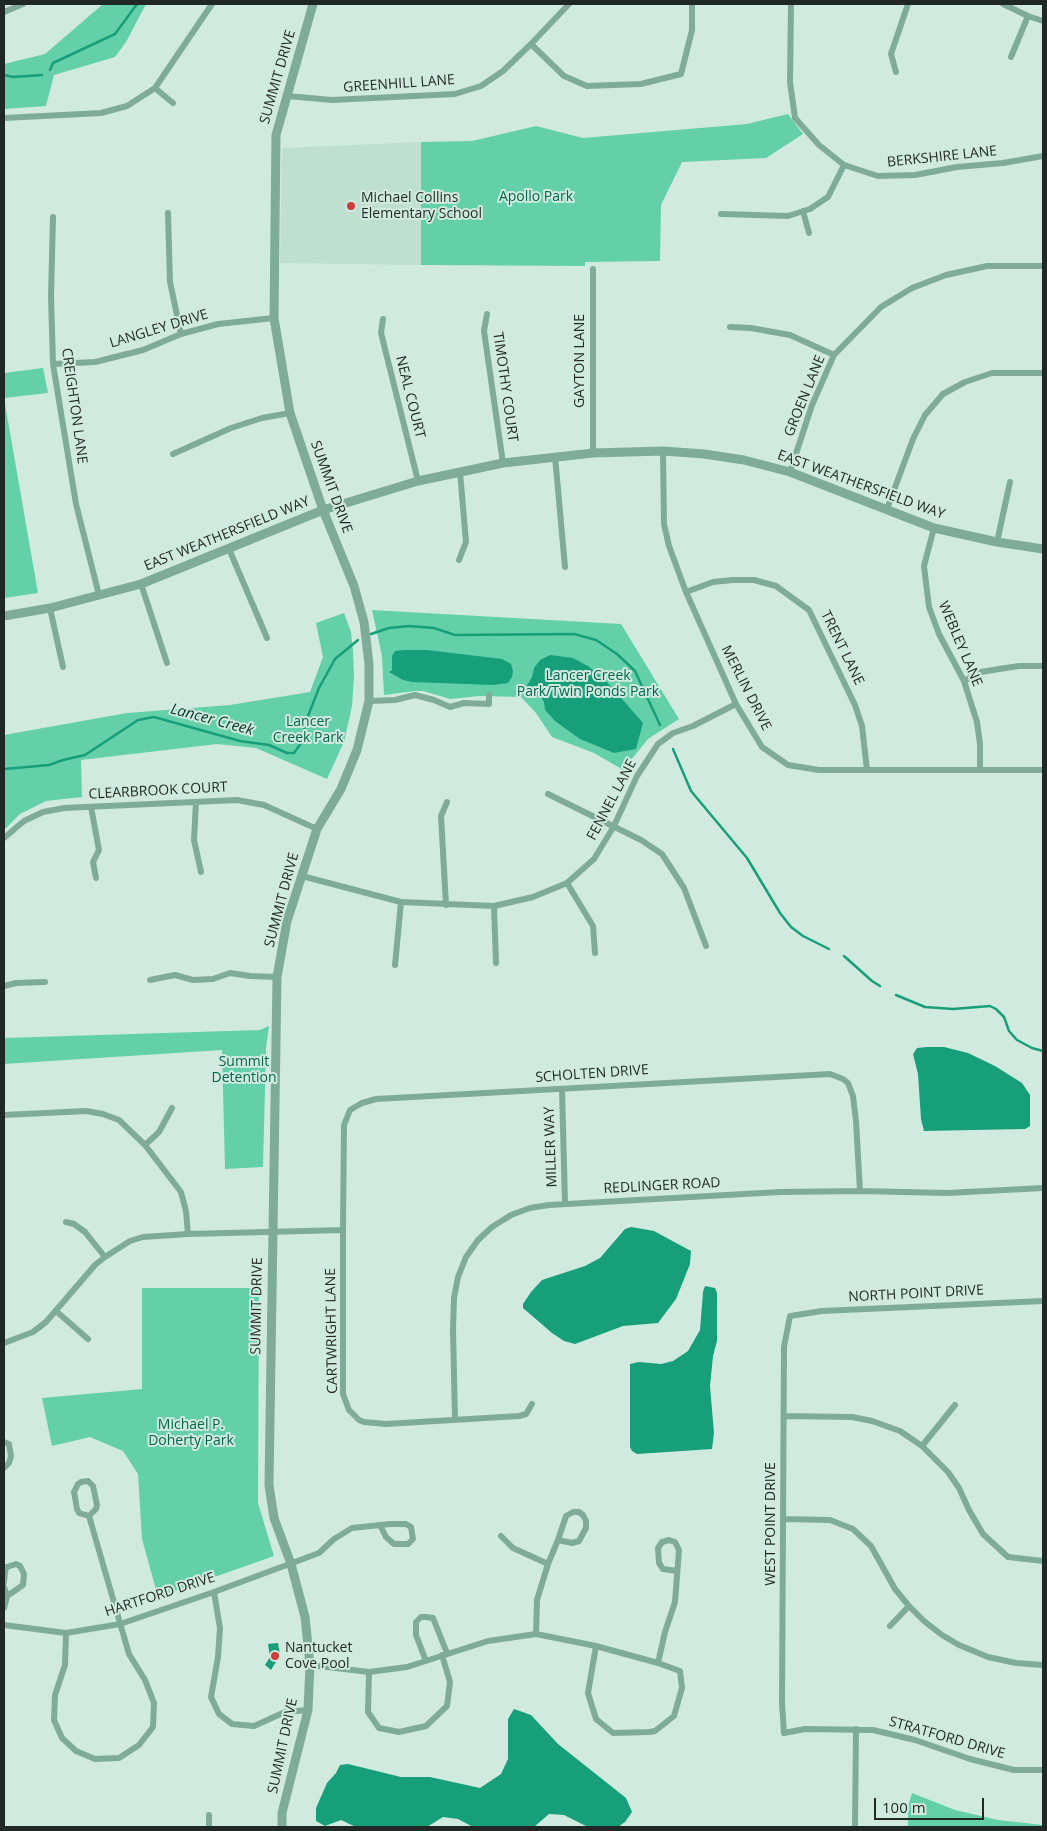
<!DOCTYPE html>
<style>
body{margin:0}
#map{position:relative;width:1047px;height:1831px;overflow:hidden;background:#d1eadf;font-family:"Open Sans",sans-serif}
canvas{display:block}
.frame{position:absolute;inset:0;border:5px solid #1f2825;pointer-events:none}
.scale{position:absolute;left:874px;top:1798px;width:110px;height:22px;box-sizing:border-box;border:2px solid #1f2825;border-top:0;padding-left:6px;font-size:15px;line-height:18px;white-space:nowrap;color:#1f2825;-webkit-text-stroke:4px #d1eadf;paint-order:stroke}
</style>
<div id="map">
<canvas width="1047" height="1831"></canvas>
<div class="frame"></div>
<div class="scale">100 m</div>
</div>
<script>
const g = document.querySelector('canvas').getContext('2d');
g.lineJoin = 'round';
function fill(path, color) { g.fillStyle = color; g.fill(path, 'evenodd'); }
const poly = rows => new Path2D(rows.map(r => 'M' + r).join(''));
function strokePath(path, color, width, dash) { g.strokeStyle = color; g.lineWidth = width; g.lineCap = dash ? 'butt' : 'round'; g.setLineDash(dash || []); g.stroke(path); }
function drawText(font, color, halo, rows, align = 'center') {
  g.font = font + ' "Open Sans",sans-serif'; g.lineWidth = 4; g.setLineDash([]); g.textBaseline = 'middle'; g.strokeStyle = halo; g.fillStyle = color; for (const [text, x, y, turn = 0] of rows) {
    g.save(); g.translate(x, y); g.rotate((+turn || 0) * Math.PI / 180); g.textAlign = isNaN(turn) ? turn : align; if (halo) g.strokeText(text, 0, 0); g.fillText(text, 0, 0); g.restore();
  }
}
fill(poly([
 [421,142,421,265,280,263,282,148]
]), '#bfdfd1');
fill(poly([
 [103,4,146,4,126,42,115,57,54,75,46,106,4,109,4,64,45,54],
 [788,114,803,134,766,158,682,162,661,205,660,261,585,262,585,266,421,265,421,142,472,141,536,126,583,138,747,124],
 [43,368,48,393,4,398,38,593,4,598,4,373],
 [372,610,621,624,679,719,648,739,630,761,625,771,594,753,552,737,536,713,521,697,480,696,450,699,423,691,415,691,384,695,382,656],
 [344,613,351,632,353,651,354,676,352,706,344,742,327,779,256,748,217,744,81,760,82,797,46,801,20,814,4,830,4,735,127,713,230,705,310,692,323,657,316,623],
 [269,1026,266,1048,263,1167,225,1169,222,1050,4,1064,4,1038,260,1030],
 [142,1288,259,1288,258,1503,274,1556,158,1597,142,1539,138,1474,123,1451,90,1437,52,1446,42,1398,142,1389],
 [912,1793,955,1810,998,1820,1043,1825,1043,1827,908,1827,908,1807]
]), '#63d0aa');
fill(poly([
 [404,650,427,650,502,659,511,664,513,671,512,677,508,683,493,685,412,682,403,680,389,672,392,670,392,656,395,651],
 [550,655,573,658,588,666,604,679,623,700,643,723,636,749,614,753,580,739,555,721,545,710,544,702,541,697,533,696,526,687,532,677,534,668,540,660],
 [927,1047,944,1047,968,1053,995,1066,1022,1083,1030,1095,1030,1126,1025,1129,924,1131,921,1119,918,1074,913,1054,917,1048],
 [631,1227,654,1231,691,1251,690,1264,676,1299,658,1323,623,1326,575,1344,564,1341,552,1333,523,1308,523,1304,531,1292,542,1280,585,1266,600,1258,625,1229],
 [705,1286,715,1288,717,1293,717,1341,713,1356,710,1386,714,1433,712,1449,637,1454,632,1451,630,1447,630,1364,639,1362,661,1364,673,1361,688,1351,700,1330,703,1292],
 [278,1643,280,1655,271,1670,265,1665,270,1657,268,1644],
 [514,1709,531,1715,558,1744,626,1798,632,1812,625,1822,618,1827,588,1827,564,1815,549,1814,534,1827,473,1827,458,1819,443,1817,427,1827,356,1827,341,1820,325,1826,316,1821,316,1808,327,1783,336,1773,340,1765,348,1764,401,1777,430,1777,480,1788,501,1774,508,1759,508,1719]
]), '#179f7a');
strokePath(poly([
 [50,70,53,63,115,34,137,4],
 [4,75,13,77,42,75],
 [371,634,389,628,409,626,434,628,455,635,574,634,596,640,617,654,635,671,660,725],
 [673,749,691,791,747,858,780,913,791,927,803,936,829,949],
 [4,769,49,765,63,760,85,755,138,720,154,717,240,741,269,745,287,753,294,753,301,743,306,721,319,688,335,659,358,640],
 [844,956,872,981,880,986],
 [896,995,925,1007,953,1009,990,1006,996,1009,1004,1017,1009,1031,1017,1040,1032,1048,1043,1051]
]), '#179f7a', 2.5);
strokePath(poly([
 [791,4,790,82,795,118,819,145,844,165,878,176,915,175,957,167,1003,163,1043,156],
 [1003,4,1028,16,1043,21],
 [4,12,23,4],
 [531,44,564,76,587,86,641,84,681,74,692,30,692,4],
 [1011,57,1028,16],
 [896,72,891,54,908,4],
 [155,88,173,103],
 [287,96,332,100,455,94,481,86,503,71,531,44,569,4],
 [4,118,101,113,127,106,155,88,212,4],
 [803,211,809,233],
 [168,213,170,282,181,334],
 [721,214,788,216,810,209,828,197,844,165],
 [53,217,51,296,53,364,76,504,99,595],
 [487,314,484,331,503,463],
 [383,319,381,333,418,481],
 [730,327,751,328,790,335,834,355],
 [53,364,95,362,143,350,181,334,218,324,274,318],
 [663,451,664,524,669,546,686,592,736,704,762,747,788,765,819,770,1043,770],
 [593,453,593,269],
 [173,454,231,428,262,418,290,413],
 [555,456,565,567],
 [790,472,812,405,834,355,881,307,912,288,946,275,987,266,1043,266],
 [887,509,913,439,925,415,943,394,965,382,992,373,1043,373],
 [934,528,924,566,929,607,939,634,964,681,977,722,980,744,980,769],
 [997,542,1010,482],
 [229,549,267,638],
 [459,560,466,542,460,472],
 [141,584,167,663],
 [686,592,713,582,733,580,754,580,776,586,809,610,855,705,862,726,867,770],
 [50,608,63,667],
 [964,681,981,672,999,669,1019,666,1043,666],
 [369,701,395,700,415,695,434,700,450,707,464,703,489,704,489,695],
 [548,794,641,840,662,854,684,888,706,946],
 [196,802,194,840,201,872],
 [91,807,99,850,93,862,96,878],
 [4,838,24,821,43,812,64,808,237,800,264,805,317,829],
 [302,876,401,902,494,906,533,897,567,883,594,859,614,826,637,776,658,744,673,733,693,726,736,704],
 [567,883,593,926,595,953],
 [446,905,441,816,447,802],
 [494,906,496,963],
 [395,965,401,902],
 [150,980,175,975,193,980,213,979,230,973,250,976,277,977],
 [4,986,16,983,45,982],
 [562,1089,565,1204],
 [4,1115,86,1111,103,1114,119,1120,145,1145,181,1192,186,1211,188,1234],
 [145,1145,159,1132,172,1108],
 [66,1222,74,1224,85,1232,105,1257],
 [1043,1301,822,1311,790,1316,784,1347,782,1703,784,1733,805,1729,873,1730,915,1740,970,1759,1014,1770,1043,1770],
 [56,1311,88,1339],
 [4,1343,33,1332,46,1322,95,1265,105,1257,130,1241,143,1237,188,1234,343,1230],
 [532,1404,526,1414,519,1416,386,1424,364,1422,359,1420,349,1410,343,1394,343,1230,344,1125,350,1110,362,1103,376,1099,830,1074,843,1079,848,1083,853,1096,856,1121,860,1191],
 [784,1416,852,1417,872,1421,900,1431,922,1446,948,1472,959,1488,969,1510,983,1534,1008,1557,1043,1561],
 [455,1420,453,1329,454,1298,458,1277,466,1257,478,1240,492,1227,511,1215,530,1208,549,1205,780,1192,860,1191,947,1193,1043,1188],
 [4,1442,9,1444,11,1456,9,1463,4,1468],
 [922,1446,955,1405],
 [783,1519,830,1520,853,1529,871,1546,895,1589,909,1606,924,1621,942,1635,959,1645,988,1657,1016,1663,1043,1665],
 [501,1536,513,1548,548,1564],
 [4,1582,5,1571,7,1567,16,1564,20,1566,24,1574,23,1585,7,1596],
 [4,1587,7,1596,4,1608],
 [214,1592,220,1628,218,1657,211,1697,219,1714,232,1724,254,1726,285,1712,308,1710],
 [4,1625,66,1633,120,1624,214,1592,319,1553,334,1539,352,1528,390,1524,406,1524,411,1527,413,1539,408,1544,394,1544,386,1537,380,1525],
 [890,1626,909,1606],
 [66,1633,65,1665,55,1695,54,1720,62,1738,76,1751,95,1759,119,1758,139,1745,153,1727,154,1703,145,1680,129,1654,89,1516,79,1513,77,1509,74,1492,78,1484,81,1482,88,1481,93,1486,97,1505,96,1509,89,1516],
 [536,1634,537,1600,548,1564,558,1540,566,1516,573,1512,579,1512,583,1515,586,1521,586,1528,579,1541,572,1543,558,1540],
 [426,1661,416,1635,416,1622,421,1617,426,1617,433,1618,447,1653],
 [658,1663,665,1632,675,1602,679,1550,675,1542,669,1540,662,1542,658,1548,659,1563,663,1569,677,1571],
 [310,1665,369,1672,407,1667,488,1641,536,1634,596,1646,658,1663,680,1671,682,1688,674,1716,655,1731,649,1732,613,1733,596,1719,588,1693,596,1646],
 [369,1672,368,1712,379,1728,399,1732,426,1726,447,1706,450,1682,442,1655],
 [209,1815,209,1827],
 [855,1827,856,1729]
]), '#7fac9a', 6);
strokePath(poly([
 [4,616,50,608,141,584,323,510,418,481,503,463,593,453,663,451,704,454,744,460,790,472,934,528,997,542,1043,549],
 [282,1827,282,1813,308,1710,310,1665,305,1617,291,1564,274,1518,269,1485,277,977,287,921,317,829,341,789,357,750,369,701,369,664,364,622,354,586,323,510,290,413,274,318,276,135,313,4]
]), '#7fac9a', 9);
for (const [x, y, r, color] of [
 [351,206,5,"#cd3e3b"],
 [275,1656,5,"#cd3e3b"]
]) { const dot = new Path2D(); dot.arc(x, y, r, 0, 2 * Math.PI); g.fillStyle = color; g.fill(dot); strokePath(dot, '#d1eadf', 2); }
drawText('14px', '#1f2825', '#d1eadf', [
 ["SUMMIT DRIVE",278,77,-74],
 ["GREENHILL LANE",399,84,-4],
 ["BERKSHIRE LANE",942,157,-6],
 ["LANGLEY DRIVE",159,329,-17],
 ["GAYTON LANE",580,361,-90],
 ["TIMOTHY COURT",505,387,82],
 ["GROEN LANE",805,396,-68],
 ["NEAL COURT",410,397,76],
 ["CREIGHTON LANE",74,406,82],
 ["EAST WEATHERSFIELD WAY",861,485,20],
 ["SUMMIT DRIVE",331,487,70],
 ["EAST WEATHERSFIELD WAY",227,534,-22],
 ["WEBLEY LANE",960,644,67],
 ["TRENT LANE",842,648,64],
 ["MERLIN DRIVE",746,688,63],
 ["CLEARBROOK COURT",158,791,-3],
 ["FENNEL LANE",612,800,-62],
 ["SUMMIT DRIVE",282,900,-75],
 ["SCHOLTEN DRIVE",592,1074,-4],
 ["MILLER WAY",551,1147,-92],
 ["REDLINGER ROAD",662,1186,-3],
 ["NORTH POINT DRIVE",916,1294,-3],
 ["SUMMIT DRIVE",257,1306,-89],
 ["CARTWRIGHT LANE",332,1331,-91],
 ["WEST POINT DRIVE",771,1524,-90],
 ["HARTFORD DRIVE",160,1595,-18],
 ["STRATFORD DRIVE",947,1738,16],
 ["SUMMIT DRIVE",283,1746,-78]
]);
drawText('14px', '#02664c', '#d1eadf', [
 ["Apollo Park",536,197],
 ["Lancer Creek",588,676],
 ["Park/Twin Ponds Park",588,692],
 ["Lancer",308,722],
 ["Creek Park",308,738],
 ["Summit",244,1062],
 ["Detention",244,1078],
 ["Michael P.",191,1425],
 ["Doherty Park",191,1441]
]);
drawText('14px', '#1f2825', '#d1eadf', [
 ["Michael Collins",361,198],
 ["Elementary School",361,214],
 ["Nantucket",285,1648],
 ["Cove Pool",285,1664]
], 'left');
drawText('italic 15px', '#003627', '#d1eadf', [
 ["Lancer Creek",212,720,15]
]);
</script>
